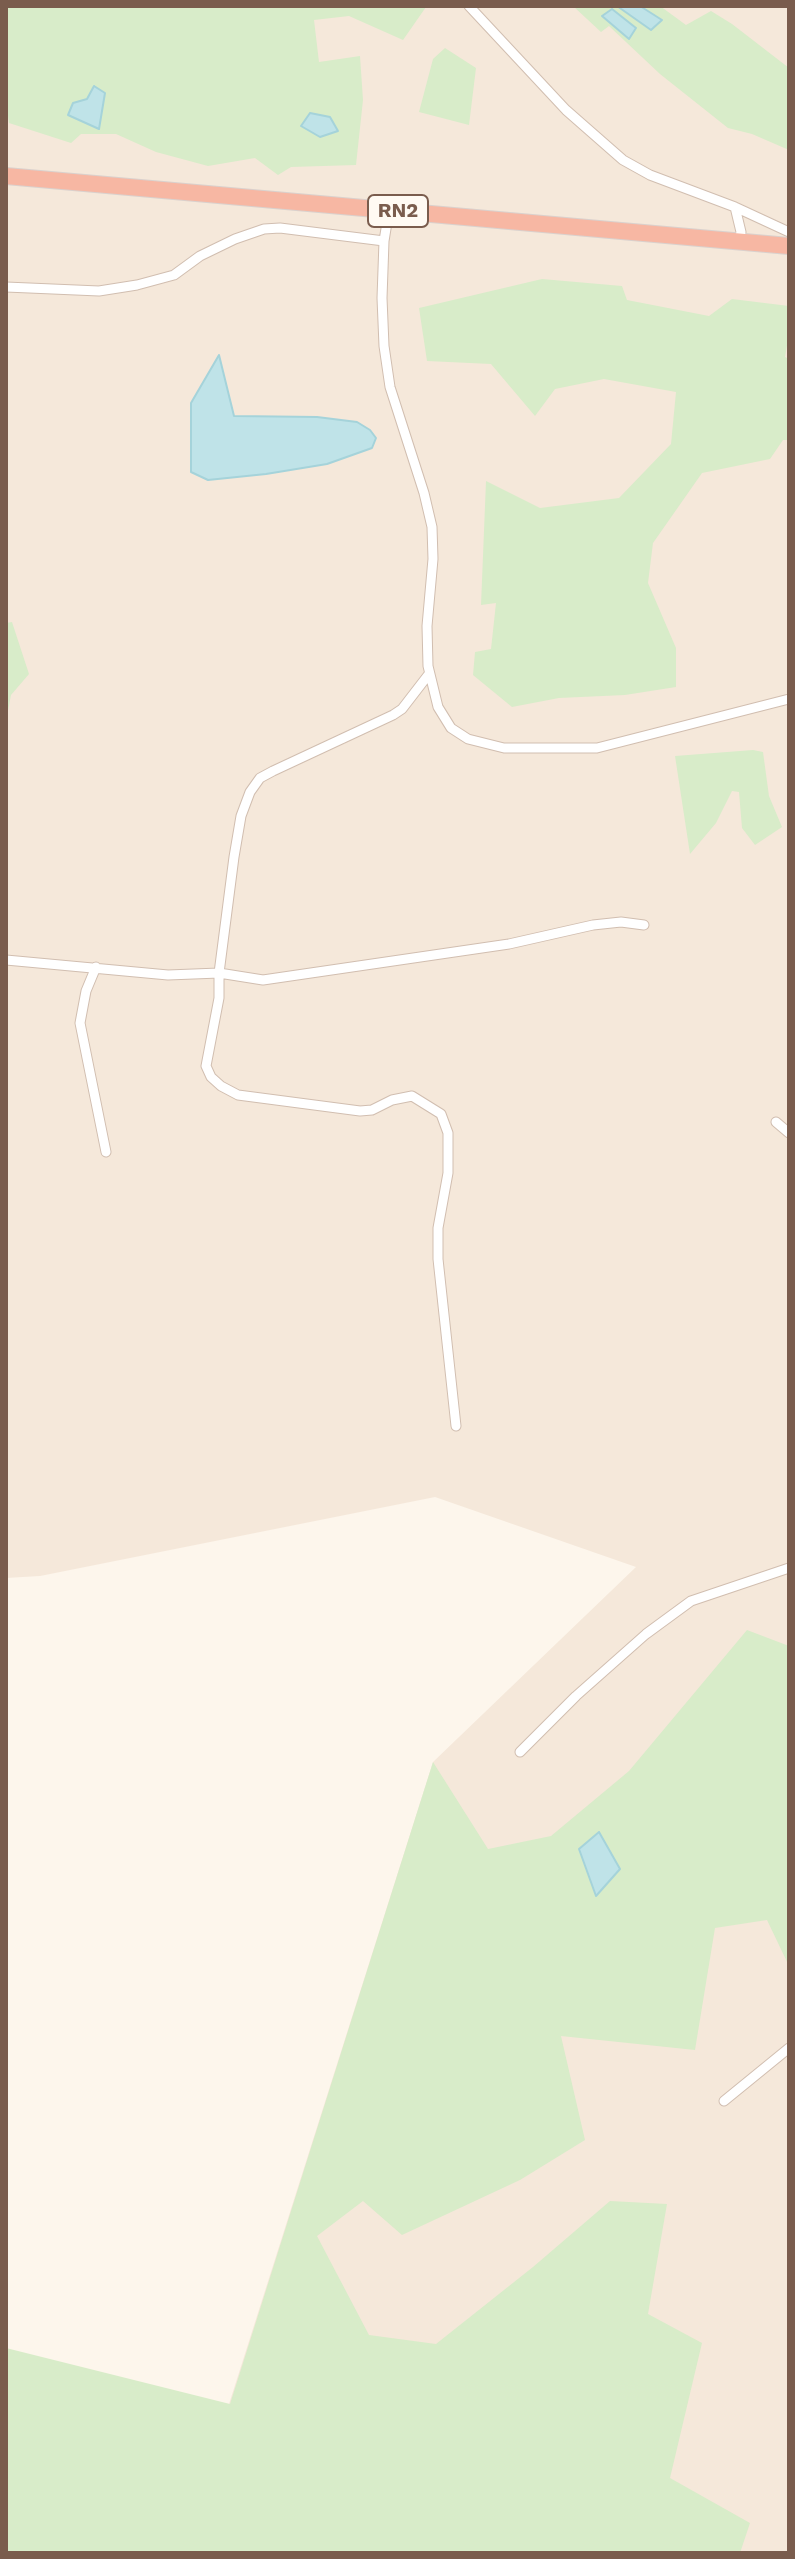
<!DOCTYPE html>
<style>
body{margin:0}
#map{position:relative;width:795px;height:2559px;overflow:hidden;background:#fdf6ec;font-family:"Work Sans",sans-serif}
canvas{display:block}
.frame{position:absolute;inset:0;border:8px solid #7a5c4d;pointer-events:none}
</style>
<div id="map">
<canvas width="795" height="2559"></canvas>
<div class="frame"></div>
</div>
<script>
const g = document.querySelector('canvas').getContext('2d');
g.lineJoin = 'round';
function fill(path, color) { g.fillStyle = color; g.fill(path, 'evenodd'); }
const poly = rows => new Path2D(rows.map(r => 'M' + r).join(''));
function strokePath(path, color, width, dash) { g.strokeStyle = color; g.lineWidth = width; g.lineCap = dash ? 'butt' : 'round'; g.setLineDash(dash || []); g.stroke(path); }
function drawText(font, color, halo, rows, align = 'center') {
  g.font = font + ' "Work Sans",sans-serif'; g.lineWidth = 8; g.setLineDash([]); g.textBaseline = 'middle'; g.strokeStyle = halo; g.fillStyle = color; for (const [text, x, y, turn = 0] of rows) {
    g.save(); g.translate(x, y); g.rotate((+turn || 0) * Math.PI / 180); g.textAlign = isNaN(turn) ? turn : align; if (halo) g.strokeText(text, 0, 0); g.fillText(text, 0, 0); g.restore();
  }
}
fill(poly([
 [6,6,789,6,789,2553,663,2553,229,2404,433,1762,636,1567,435,1497,40,1576,6,1578]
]), '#f5e8da');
fill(poly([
 [6,6,423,6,426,7,403,40,349,16,314,20,319,62,360,56,363,100,356,165,291,167,278,175,255,158,208,166,156,152,116,134,81,134,71,143,9,123,6,101],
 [573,6,660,6,686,25,711,11,732,24,789,68,789,150,752,134,728,128,660,74,609,26,601,32],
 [445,48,476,68,469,125,419,112,433,59],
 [542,279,622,286,627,300,709,316,732,299,789,306,789,334,785,357,789,359,789,440,783,440,770,459,702,473,653,543,648,583,676,648,676,687,625,695,559,698,512,707,473,675,475,652,491,649,496,603,481,605,486,481,540,508,619,498,671,444,676,392,604,379,555,389,535,416,491,364,427,361,419,308],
 [12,622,29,674,11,695,6,721,6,623],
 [753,750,763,752,769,796,782,827,755,845,742,828,739,792,732,791,716,823,690,854,675,756],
 [747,1630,789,1646,789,1966,767,1920,715,1928,695,2050,561,2036,585,2140,520,2180,402,2235,363,2201,317,2236,369,2335,436,2344,533,2267,610,2201,667,2204,648,2314,702,2343,670,2478,750,2523,740,2553,6,2553,6,2348,230,2404,433,1762,488,1849,551,1836,629,1771]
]), '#d8ecc9');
const water = poly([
 [617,6,640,6,662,20,651,30,617,6],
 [612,9,636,28,629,39,602,16,612,9],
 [94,86,105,93,99,129,68,115,73,103,87,99,94,86],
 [310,113,330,117,338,131,320,137,301,126,310,113],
 [219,355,234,416,317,417,357,422,370,430,376,438,372,448,327,464,266,474,208,480,191,472,191,403,219,355],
 [599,1832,620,1869,596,1896,579,1849,599,1832]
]);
fill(water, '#bfe3e8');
strokePath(water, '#a5d3da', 2);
const street = poly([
 [469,6,566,110,623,160,650,175,735,207,741,232,739,242],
 [735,207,789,232],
 [389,210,384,241,382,298,384,346,390,387,424,493,432,527,433,559,427,626,428,666,438,707,451,728,468,739,504,748,597,748,789,699],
 [6,287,99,291,137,285,174,275,200,256,235,239,264,229,280,228,384,241],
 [429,674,402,709,393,715,273,771,260,778,250,792,241,816,234,857,219,973,219,998,206,1066,211,1077,221,1086,238,1095,360,1111,372,1110,392,1100,412,1096,441,1114,448,1133,448,1173,438,1228,438,1259,456,1426],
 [6,960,168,975,219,973,263,980,509,944,593,925,621,922,644,925],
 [96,967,86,991,80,1023,106,1152],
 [776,1122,789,1133],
 [520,1752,576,1696,646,1634,691,1601,789,1568],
 [724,2101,789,2048]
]);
const highway = poly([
 [6,176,789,246]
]);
strokePath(street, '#d1beb0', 11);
strokePath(highway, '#dad1cd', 18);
strokePath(street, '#fff', 9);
strokePath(highway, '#f7b7a3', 16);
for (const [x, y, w] of [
 [398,211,60]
]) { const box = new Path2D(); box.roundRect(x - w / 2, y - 16, w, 32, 6); g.fillStyle = '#fffaf3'; g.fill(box); strokePath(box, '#7a5c4d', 2); }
drawText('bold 20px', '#7a5c4d', null, [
 ["RN2",398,211]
]);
</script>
